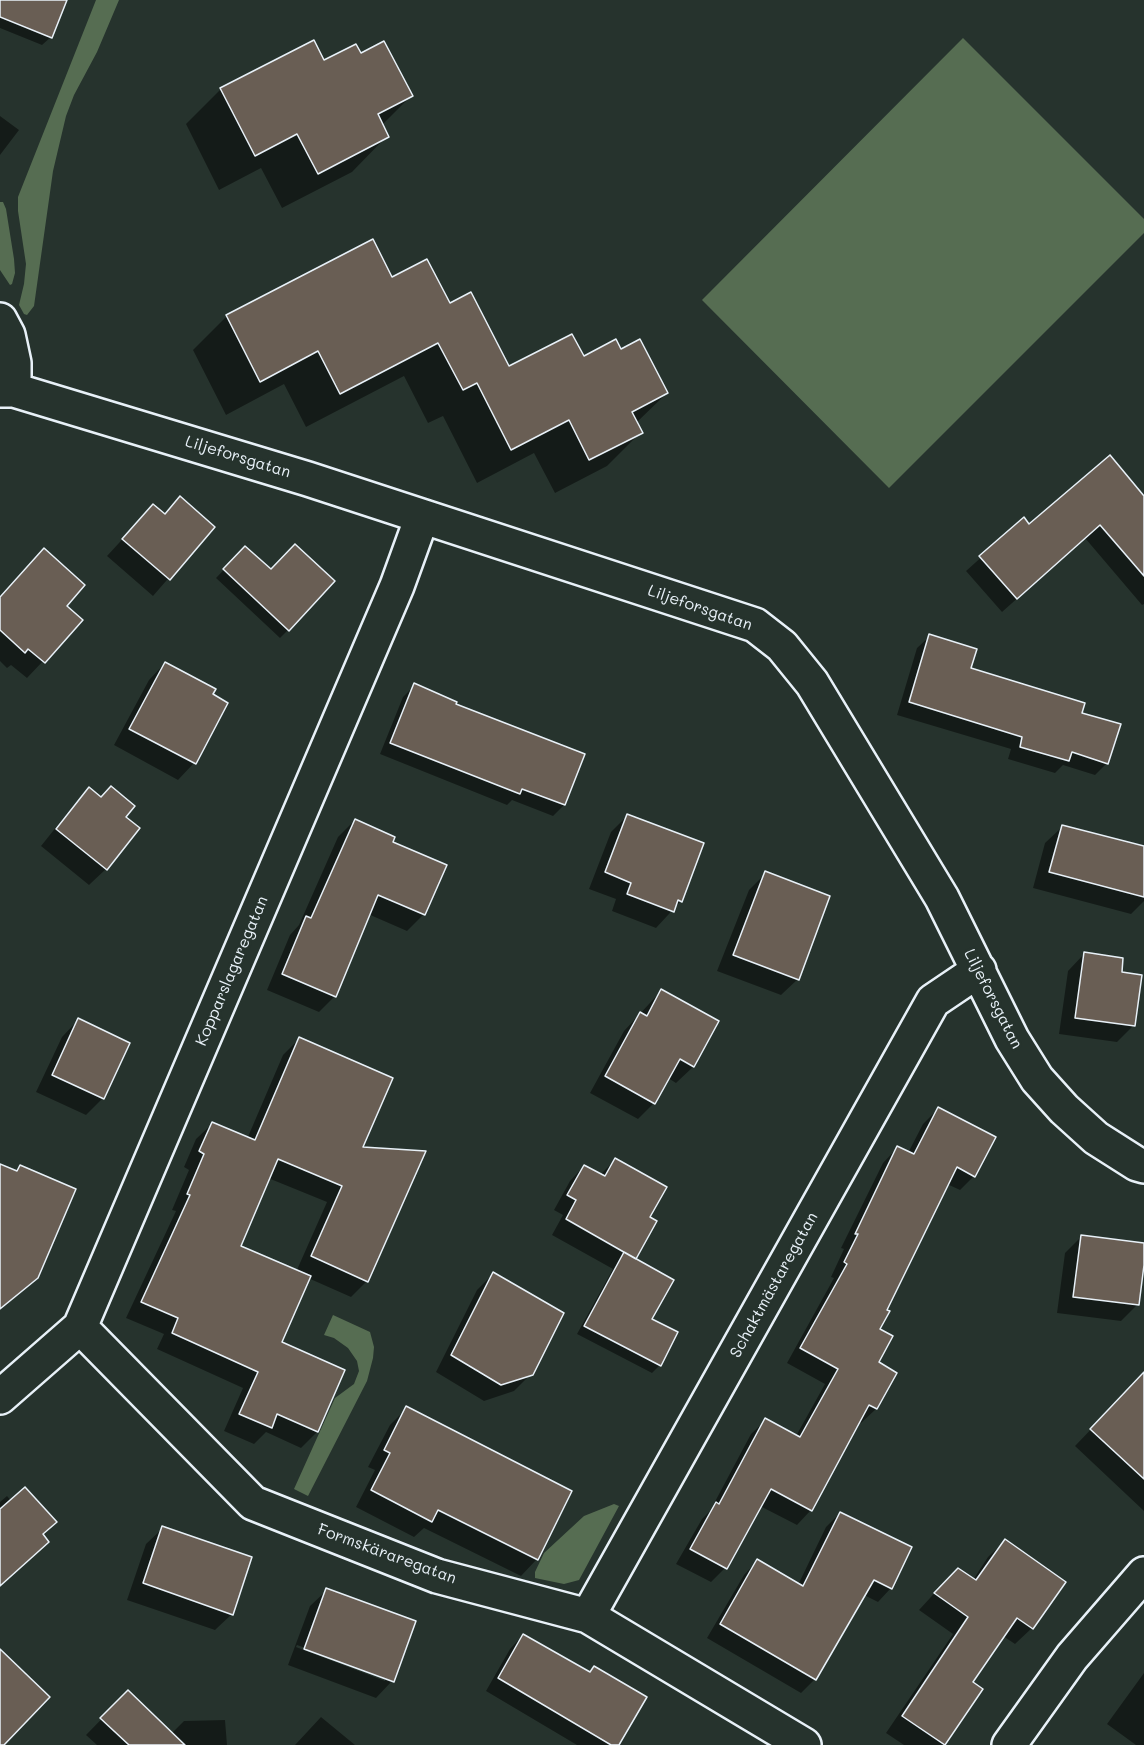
<!DOCTYPE html>
<meta charset="utf-8">
<style>
body{margin:0}
canvas{display:block;background:#26332d}
</style>
<canvas width="1144" height="1745"></canvas>
<script>
const g = document.querySelector('canvas').getContext('2d');
g.lineJoin = 'round';
function fill(path, color) { g.fillStyle = color; g.fill(path, 'evenodd'); }
const poly = rows => new Path2D(rows.map(r => 'M' + r).join(''));
function strokePath(path, color, width, dash) { g.strokeStyle = color; g.lineWidth = width; g.lineCap = dash ? 'butt' : 'round'; g.setLineDash(dash || []); g.stroke(path); }
function drawText(font, color, halo, rows, align = 'center') {
  g.font = font + ' Mali,sans-serif'; g.lineWidth = 5; g.setLineDash([]); g.textBaseline = 'middle'; g.strokeStyle = halo; g.fillStyle = color; for (const [text, x, y, turn = 0] of rows) {
    g.save(); g.translate(x, y); g.rotate((+turn || 0) * Math.PI / 180); g.textAlign = isNaN(turn) ? turn : align; if (halo) g.strokeText(text, 0, 0); g.fillText(text, 0, 0); g.restore();
  }
}
fill(poly([
 [96,0,119,0,97,52,74,95,66,116,53,171,34,306,27,315,24,314,19,305,24,284,26,264,18,211,18,197],
 [963,38,1144,219,1144,233,889,488,702,300],
 [0,202,3,202,6,209,14,259,15,273,12,284,10,285,0,270],
 [333,1315,370,1332,374,1347,373,1358,367,1381,308,1496,294,1489,335,1398,354,1384,359,1371,357,1361,348,1348,334,1338,324,1335],
 [614,1504,619,1506,579,1580,564,1584,535,1578,535,1572,544,1553,584,1516]
]), '#566d52');
fill(poly([
 [0,0,66,0,51,37,42,45,0,28],
 [360,55,411,96,382,125,387,136,352,172,282,208,261,168,219,190,186,124,221,89,324,62],
 [0,116,19,130,0,155],
 [391,279,450,305,509,368,620,351,667,393,636,423,641,432,607,466,555,493,534,453,477,483,443,416,428,423,404,376,306,427,284,384,226,415,193,350,227,316],
 [180,498,213,527,153,596,107,556,153,506,164,515],
 [1144,498,1144,604,1142,605,1085,538,1002,612,966,571,1024,519,1029,526],
 [237,556,288,630,280,638,216,578],
 [0,598,65,606,81,621,27,678,11,665,7,668,0,661],
 [930,636,970,669,1081,714,1107,763,1095,775,1063,765,1055,773,1008,759,1011,749,897,715,917,648],
 [165,663,226,703,194,763,178,780,114,745,149,680],
 [415,685,454,705,564,805,553,816,512,800,507,805,380,754,403,697],
 [89,789,106,869,89,885,41,846,73,806],
 [627,816,681,901,656,928,612,911,616,899,589,889,611,832],
 [355,820,391,843,424,914,407,931,368,914,335,996,319,1012,267,990,290,935,299,925,338,837],
 [1062,827,1144,848,1144,901,1131,914,1033,888,1045,843],
 [766,873,798,979,781,995,717,971,749,890],
 [1084,954,1120,974,1134,1025,1117,1042,1059,1034,1068,971],
 [661,991,717,1022,693,1067,676,1083,668,1078,654,1103,638,1119,590,1093,624,1031],
 [78,1020,128,1044,102,1099,86,1115,36,1092,62,1037],
 [299,1039,361,1149,367,1281,351,1297,308,1278,280,1343,343,1371,317,1432,301,1448,266,1432,254,1444,224,1431,243,1388,157,1349,164,1334,126,1318,176,1211,172,1210,189,1170,184,1167,196,1139,212,1124,247,1139,283,1055],
 [268,1178,327,1202,296,1272,239,1247],
 [938,1109,974,1176,960,1190,947,1184,885,1310,878,1329,877,1363,895,1373,876,1409,861,1423,858,1421,811,1510,797,1525,760,1506,725,1568,711,1582,676,1564,702,1519,710,1511,751,1434,766,1420,796,1436,825,1384,787,1363,834,1278,831,1277,844,1249,841,1248,883,1163,897,1148,908,1153,923,1124],
 [615,1160,648,1218,634,1259,650,1320,660,1365,652,1373,577,1334,613,1269,552,1235,563,1215,554,1210,570,1181,584,1166,600,1175],
 [20,1167,37,1277,0,1310,0,1168,15,1172],
 [1082,1236,1144,1244,1137,1305,1121,1321,1057,1313,1065,1253],
 [493,1274,531,1374,514,1391,484,1401,436,1372,477,1290],
 [1144,1394,1144,1511,1075,1446,1118,1401],
 [407,1408,537,1559,521,1576,424,1528,414,1537,356,1507,375,1470,368,1467,390,1425],
 [7,1496,47,1542,0,1586,0,1502],
 [840,1513,891,1588,878,1602,864,1595,815,1679,801,1693,707,1638,744,1575,757,1561,798,1585,826,1527],
 [163,1528,232,1614,215,1630,127,1600,146,1544],
 [1005,1541,1032,1628,1015,1644,1003,1636,970,1682,943,1745,904,1745,886,1733,953,1634,919,1610,941,1586,973,1580,988,1557],
 [327,1590,392,1681,376,1698,288,1665,310,1606],
 [297,1645,385,1677,385,1681,296,1647],
 [523,1635,589,1673,594,1668,617,1745,577,1745,486,1691,510,1649],
 [1144,1673,1144,1745,1136,1745,1107,1724],
 [128,1692,171,1734,184,1721,225,1720,227,1745,97,1745,86,1735],
 [321,1717,355,1745,295,1745]
]), '#0007');
const building = poly([
 [0,0,67,0,52,38,0,17,0,0],
 [314,40,324,60,356,44,361,53,384,41,413,96,378,114,389,137,318,174,297,134,255,156,220,88,314,40],
 [373,239,392,277,427,259,450,303,471,292,509,366,572,334,584,356,616,339,621,349,640,339,668,393,632,412,643,433,589,460,569,420,511,450,477,383,463,390,438,343,340,394,318,351,260,382,226,315,373,239],
 [1110,455,1144,496,1144,576,1100,525,1017,599,979,556,1024,517,1029,524,1110,455],
 [180,496,215,527,170,580,122,539,153,504,165,514,180,496],
 [295,544,335,581,289,631,223,569,245,546,271,569,295,544],
 [44,548,85,585,67,606,83,620,45,663,28,649,25,653,0,630,0,597,44,548],
 [929,634,977,649,971,668,1085,703,1082,713,1121,724,1108,764,1072,752,1069,761,1020,747,1022,737,909,702,929,634],
 [165,662,216,689,213,694,228,703,196,764,129,729,165,662],
 [414,683,457,702,456,704,585,754,565,805,522,789,520,794,390,743,414,683],
 [111,786,135,806,126,817,140,828,107,870,56,829,89,787,101,797,111,786],
 [627,814,704,843,682,902,678,900,674,912,627,894,631,883,605,872,627,814],
 [355,819,395,837,393,842,447,865,425,915,378,895,336,997,282,974,306,916,311,918,355,819],
 [1062,825,1144,846,1144,897,1049,872,1062,825],
 [765,871,830,896,799,980,733,955,765,871],
 [1084,952,1123,958,1122,972,1142,975,1135,1026,1075,1018,1084,952],
 [661,989,719,1021,694,1067,680,1059,655,1104,605,1076,640,1012,647,1016,661,989],
 [78,1018,130,1043,104,1099,52,1075,78,1018],
 [299,1037,393,1078,363,1147,426,1151,368,1282,311,1256,342,1186,278,1159,241,1246,311,1276,282,1342,345,1370,318,1432,277,1414,272,1428,239,1414,258,1372,172,1333,178,1318,141,1302,190,1195,187,1194,204,1154,199,1151,212,1122,255,1140,299,1037],
 [938,1107,996,1137,975,1177,957,1167,887,1310,890,1311,880,1329,893,1336,879,1362,897,1373,877,1409,869,1405,812,1511,771,1489,727,1569,690,1549,716,1502,719,1504,765,1418,800,1437,838,1369,800,1348,847,1264,844,1262,858,1234,855,1234,897,1146,914,1154,938,1107],
 [615,1158,667,1187,650,1217,657,1221,636,1259,566,1219,576,1200,567,1195,584,1165,605,1176,615,1158],
 [0,1164,17,1171,20,1165,76,1189,38,1278,0,1309,0,1164],
 [1081,1235,1144,1243,1144,1265,1139,1305,1073,1297,1081,1235],
 [624,1252,674,1280,652,1319,678,1332,661,1366,584,1326,624,1252],
 [493,1272,564,1313,533,1375,501,1385,451,1355,493,1272],
 [1144,1372,1144,1479,1090,1429,1144,1372],
 [406,1406,572,1491,538,1560,438,1510,432,1522,371,1490,390,1453,384,1450,406,1406],
 [25,1487,57,1522,43,1534,49,1542,0,1586,0,1509,25,1487],
 [840,1512,912,1547,892,1589,874,1580,816,1680,720,1624,757,1559,803,1586,840,1512],
 [162,1526,252,1557,233,1615,143,1583,162,1526],
 [1005,1539,1066,1582,1033,1629,1017,1618,973,1682,983,1689,945,1745,902,1716,968,1617,934,1593,958,1568,976,1580,1005,1539],
 [326,1588,416,1621,394,1682,304,1649,326,1588],
 [523,1634,590,1672,594,1666,647,1697,619,1745,611,1745,498,1678,523,1634],
 [0,1649,50,1697,4,1745,0,1745,0,1649],
 [128,1690,185,1745,129,1745,100,1718,128,1690]
]);
fill(building, '#695e54');
strokePath(building, '#e8f1f8', 1.5);
const minor = poly([
 [0,320,8,335,14,363,14,390],
 [0,390,14,390,308,479,755,625,782,646,812,683,942,898,1012,1039,1037,1079,1064,1109,1096,1138,1137,1164,1144,1166],
 [80,1327,253,1503,437,1576,588,1616,804,1745],
 [0,1397,80,1327,397,586,422,517],
 [588,1616,933,1001,979,970],
 [1009,1745,1072,1657,1144,1574]
]);
strokePath(minor, '#e8f1f8', 38);
strokePath(minor, '#26332d', 33);
drawText('16px', '#e8f1f8', '#26332d', [
 ["Liljeforsgatan",238,457,17],
 ["Liljeforsgatan",700,608,19],
 ["Kopparslagaregatan",232,971,-67],
 ["Liljeforsgatan",993,999,63],
 ["Schaktmästaregatan",774,1285,-61],
 ["Formskäraregatan",387,1554,20]
]);
</script>
